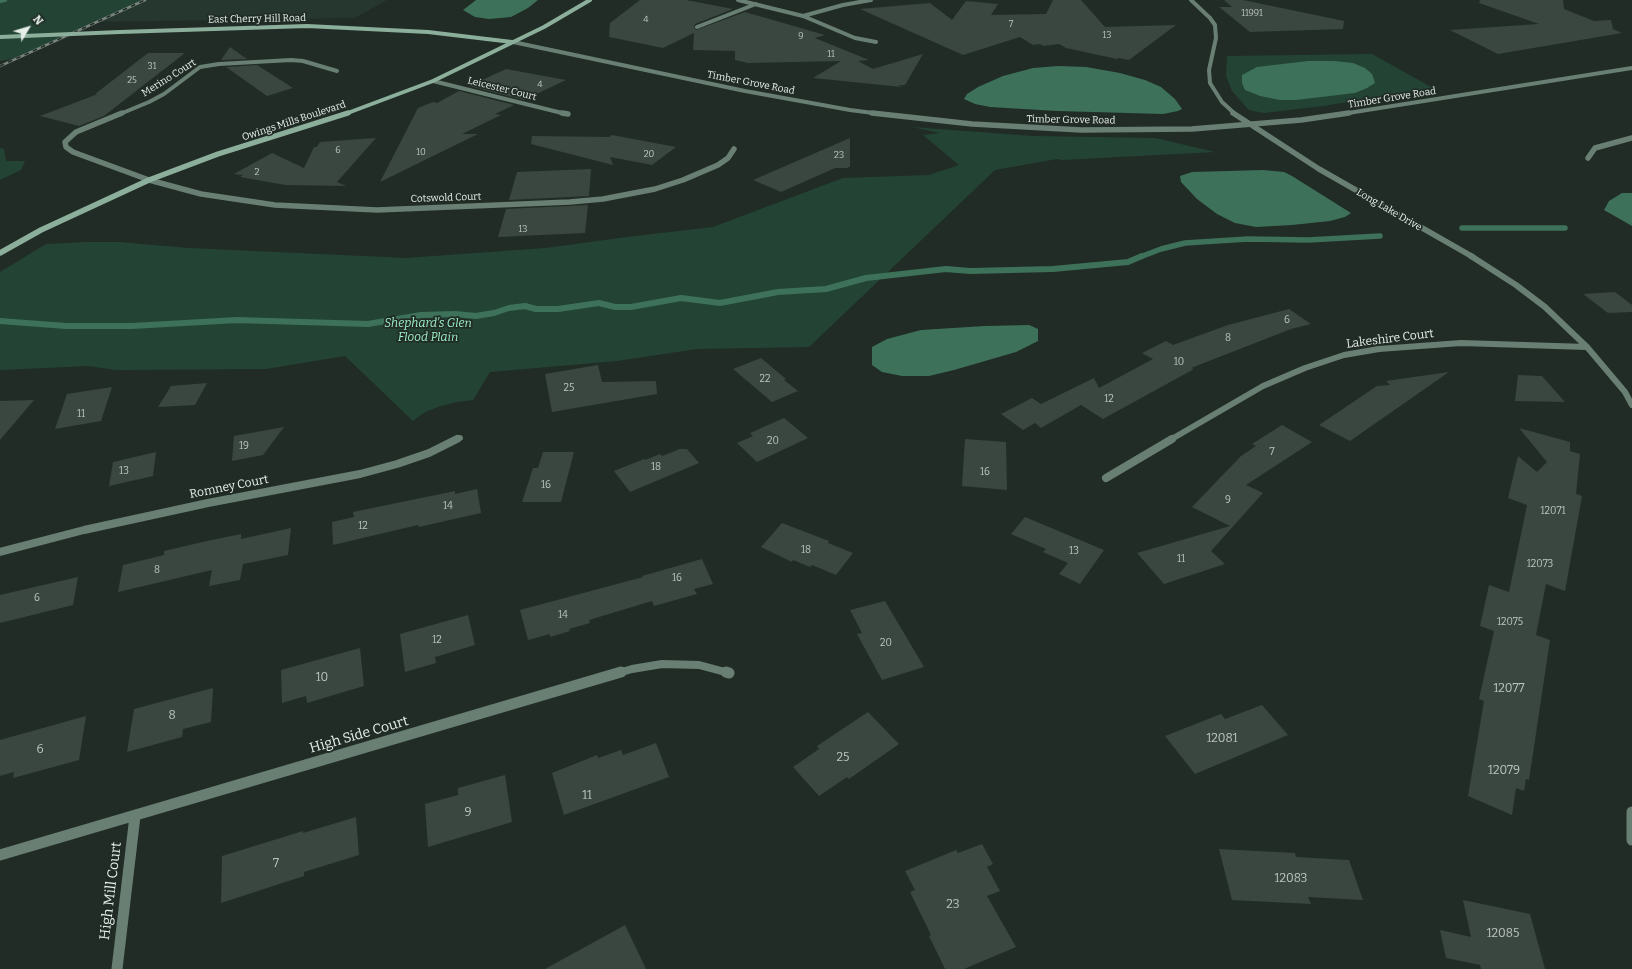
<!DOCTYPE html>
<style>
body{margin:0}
#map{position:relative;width:1632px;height:969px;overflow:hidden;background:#212c26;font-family:Bitter,serif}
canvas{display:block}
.north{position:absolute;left:8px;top:8px;width:40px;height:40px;-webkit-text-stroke:3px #212c26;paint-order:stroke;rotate:52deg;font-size:11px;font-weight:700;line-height:16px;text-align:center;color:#e7efeb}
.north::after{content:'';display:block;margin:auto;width:14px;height:18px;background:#e7efeb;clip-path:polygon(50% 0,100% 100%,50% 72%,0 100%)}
</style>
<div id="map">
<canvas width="1632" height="969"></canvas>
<div class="north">N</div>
</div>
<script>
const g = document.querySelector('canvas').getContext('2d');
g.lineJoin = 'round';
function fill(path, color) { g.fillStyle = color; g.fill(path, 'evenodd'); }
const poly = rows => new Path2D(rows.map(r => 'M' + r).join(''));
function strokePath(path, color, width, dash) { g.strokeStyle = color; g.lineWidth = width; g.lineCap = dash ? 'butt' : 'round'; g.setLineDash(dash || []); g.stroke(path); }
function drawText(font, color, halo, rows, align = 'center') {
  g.font = font + ' Bitter,serif'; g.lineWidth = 3.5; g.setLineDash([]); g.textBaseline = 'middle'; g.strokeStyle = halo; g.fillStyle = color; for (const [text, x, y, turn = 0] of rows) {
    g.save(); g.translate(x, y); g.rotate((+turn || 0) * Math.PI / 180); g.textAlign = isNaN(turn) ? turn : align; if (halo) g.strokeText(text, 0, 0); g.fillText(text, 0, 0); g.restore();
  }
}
fill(poly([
 [145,0,387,0,355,18,94,22]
]), '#25372e');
fill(poly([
 [0,0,145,0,16,58,0,61],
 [1372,54,1433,88,1323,106,1264,113,1249,110,1232,91,1226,76,1227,56],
 [912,127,1032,136,1155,138,1215,152,1062,160,1057,159,995,170,809,347,697,349,617,361,490,372,473,400,457,402,441,406,425,412,413,421,345,356,266,369,116,370,88,366,0,370,0,272,46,244,87,242,119,242,189,248,406,258,546,248,627,237,713,227,843,178,929,175,959,165,923,135,940,133],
 [0,148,4,149,6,161,25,161,21,170,0,180]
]), '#234435');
fill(poly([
 [476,0,538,0,528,8,511,17,489,19,475,17,463,10],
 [1308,61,1334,61,1353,63,1365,68,1372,74,1375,83,1367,88,1355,93,1296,100,1280,100,1260,96,1245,90,1242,83,1242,75,1257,67],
 [1058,66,1086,67,1120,73,1145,80,1161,87,1175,99,1182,109,1178,111,1163,114,1057,111,990,107,975,104,964,99,967,94,978,87,1003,76,1033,68],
 [1263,170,1284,172,1292,176,1351,213,1345,217,1330,221,1292,225,1256,227,1235,223,1217,214,1197,199,1181,182,1180,176,1192,172],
 [1622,193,1632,193,1632,226,1604,210,1609,201],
 [1029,325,1038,329,1038,341,1016,352,954,370,929,376,902,376,882,372,872,365,872,347,887,339,921,330,985,326]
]), '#3d7159');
strokePath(poly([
 [0,1,5,0]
]), '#3d7159', 4);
strokePath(poly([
 [1462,228,1565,228],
 [1140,257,1161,249,1185,243,1248,239,1308,240,1380,236]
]), '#3d7159', 5.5);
strokePath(poly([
 [0,321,66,326,132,326,237,320,368,324,421,315,455,314,476,316,494,313,509,308,525,306,536,309,558,309,599,303,615,307,631,307,681,298,720,303,778,292,826,289,866,278,946,269,970,271,1053,269,1128,262,1142,256]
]), '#3d7159', 6);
fill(poly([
 [640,0,686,0,733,9,695,24,694,27,696,30,745,12,825,35,815,38,869,60,858,61,873,69,923,54,905,85,898,85,902,87,813,78,841,61,748,63,735,60,735,51,693,50,694,33,663,48,609,37,610,23],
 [1053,0,1081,0,1105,27,1176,25,1129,60,1119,58,1117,59,1066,48,1059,44,1043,46,1040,44,1033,45,1020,37,963,55,860,9,930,3,952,20,966,1,998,4,991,15,1046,14],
 [1224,0,1243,0,1344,21,1343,29,1250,32,1219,7,1232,7],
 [1480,0,1563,0,1564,9,1594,21,1611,20,1613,29,1622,33,1498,54,1450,30,1539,24,1479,3],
 [230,47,247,59,221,60],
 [148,53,185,53,104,116,79,126,40,116,98,94,95,94],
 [257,65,293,88,267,96,226,67],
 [506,69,566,80,524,100,469,86],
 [459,91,514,105,495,114,501,115,462,134,478,134,380,182,418,108,433,102,437,103],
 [612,135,676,147,652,165,610,157,613,165,531,144,532,136,609,137],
 [376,138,337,182,346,186,285,185,240,177,243,175,234,174,272,153,304,168,314,147,317,147,320,142],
 [850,138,850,167,848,167,848,168,835,168,781,192,753,180],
 [591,169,589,196,509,200,517,172],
 [588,205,585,233,498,237,506,209],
 [1615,292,1632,305,1632,312,1608,313,1583,294],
 [1289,309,1311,324,1291,329,1191,368,1194,369,1103,419,1081,405,1041,428,1035,423,1023,430,1001,414,1032,398,1041,404,1094,378,1099,388,1153,359,1142,353,1166,341,1173,345,1228,325],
 [761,358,786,379,784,380,798,391,772,402,733,369],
 [598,365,602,382,656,381,657,394,552,412,545,374],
 [1449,372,1350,441,1319,425,1377,386,1390,385,1386,381],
 [1518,375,1542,376,1565,402,1515,401],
 [207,383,195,405,158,407,171,386],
 [112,387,101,421,55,429,67,394],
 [34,400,0,440,0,401],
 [784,418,808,438,757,462,737,443,753,436,750,433],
 [1282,425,1312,442,1246,485,1263,493,1211,551,1225,564,1164,584,1137,553,1230,526,1192,507,1241,456,1256,446,1252,444],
 [284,427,263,455,232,461,234,436],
 [1519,428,1570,442,1570,451,1580,454,1576,494,1582,496,1565,591,1546,584,1536,635,1550,640,1529,780,1526,779,1524,791,1516,788,1512,815,1468,796,1484,701,1479,699,1494,631,1480,626,1489,585,1509,592,1527,505,1508,498,1518,456,1537,472,1547,462],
 [965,439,1006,442,1007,490,962,486],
 [680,449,687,449,699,463,630,492,614,471,644,459,645,460,660,454,662,456],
 [156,452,153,476,109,486,113,462],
 [543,452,574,452,561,502,522,502,533,468,538,468],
 [477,489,481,513,419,527,418,525,333,545,332,522,354,517,353,512,455,491,455,494],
 [1025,517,1104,550,1080,584,1059,574,1068,563,1043,552,1046,549,1011,534],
 [782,523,829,541,828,543,853,553,836,575,812,565,810,567,793,560,792,562,761,547],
 [291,528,288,555,243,564,240,580,209,586,212,570,118,592,123,565,164,555,164,551,207,541,241,534,241,539],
 [702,559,713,584,694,589,697,594,654,606,652,601,589,620,590,623,569,629,570,631,550,637,550,634,528,640,520,610,643,577,642,576],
 [78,577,73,605,0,623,0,595],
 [885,601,924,667,882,680,857,634,862,633,850,610],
 [468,615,475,645,435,657,436,663,405,672,400,634],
 [360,648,364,686,307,703,306,696,282,703,281,670],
 [213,688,211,722,183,729,182,737,127,752,134,709],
 [1262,705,1288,735,1195,774,1165,736,1221,714,1225,719],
 [868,712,899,744,849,779,847,777,819,796,793,767,819,749,817,746],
 [86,716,79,760,13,778,14,772,0,776,0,740],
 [656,743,669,777,564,815,552,773,597,755,598,758,621,750,623,755],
 [505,775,512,822,428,847,425,804,458,795,458,788],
 [356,817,359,855,304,872,304,876,221,903,222,856,303,831,303,833],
 [982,844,993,864,987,867,1000,891,987,896,1016,947,964,969,945,969,929,936,931,935,910,892,915,890,905,871,956,850,958,853],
 [1219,849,1295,853,1296,857,1349,860,1363,900,1308,897,1311,904,1232,900],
 [1463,900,1530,914,1545,969,1481,969,1480,965,1446,958,1440,930,1471,937],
 [625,925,646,969,545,969]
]), '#3a4640');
strokePath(poly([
 [738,0,803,16,855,38,876,42],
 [1191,0,1210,18,1215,25,1216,38,1209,70,1210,83,1222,102,1235,114],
 [803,16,843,5,871,0],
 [697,27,756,4],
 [433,81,566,114],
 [120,114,149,102,164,94,200,67,219,64,291,60,303,61,337,71]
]), '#697f73', 4);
strokePath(poly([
 [122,113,76,132,65,142,66,147,73,152,149,180,201,194,275,205,377,210,570,202,603,199,655,189,683,180,718,165,728,158,734,149],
 [562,113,568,114],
 [1233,113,1319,169,1473,257],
 [1588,158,1595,148,1632,138]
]), '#697f73', 5.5);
strokePath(poly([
 [1471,256,1516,285,1545,307,1587,347,1625,392,1632,405],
 [455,440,460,438],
 [1170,440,1263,386,1305,368,1344,355,1379,349,1461,343,1587,347]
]), '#697f73', 6);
strokePath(poly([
 [1106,478,1172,439],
 [0,552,84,530,208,503,360,474,397,464,429,453,457,439],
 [618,673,632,669,662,664,699,665,729,673]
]), '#697f73', 8);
strokePath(poly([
 [726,672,729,673],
 [1632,812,1632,840],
 [0,855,621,672],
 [117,969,135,816]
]), '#697f73', 11);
strokePath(poly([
 [513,42,745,91,850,110,881,114],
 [1342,114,1632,68]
]), '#697f73', 4);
strokePath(poly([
 [872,113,972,124,1081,130,1192,129,1301,120,1349,113]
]), '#697f73', 5.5);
strokePath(poly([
 [120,32,307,26,428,32,512,42],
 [345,114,433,81,544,27,590,0]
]), '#8caf9c', 4);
strokePath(poly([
 [0,253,41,230,149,180,218,154,348,113]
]), '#8caf9c', 5.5);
const rail = poly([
 [0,66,145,0]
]);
strokePath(rail, '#7b8580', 2.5);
strokePath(rail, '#212c26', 1.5, [4.5]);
strokePath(poly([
 [0,37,120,32]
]), '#8caf9c', 4);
drawText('9px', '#bcc5c0', null, [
 ["11991",1252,13],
 ["4",646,19],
 ["7",1011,24],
 ["13",1107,35],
 ["9",801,36],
 ["11",831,54],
 ["31",152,66],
 ["25",132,80],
 ["4",540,84],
 ["6",338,150],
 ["10",421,152],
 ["20",649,154],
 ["23",839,155],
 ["2",257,172],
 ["13",523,229]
]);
drawText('10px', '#e7efeb', '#212c26', [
 ["East Cherry Hill Road",257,19,-1],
 ["Merino Court",169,78,-32],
 ["Timber Grove Road",751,83,11],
 ["Leicester Court",502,89,14],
 ["Timber Grove Road",1392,98,-9],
 ["Timber Grove Road",1071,120,1],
 ["Owings Mills Boulevard",294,121,-18],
 ["Cotswold Court",446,198,-2],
 ["Long Lake Drive",1389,210,30]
]);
drawText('10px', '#bcc5c0', null, [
 ["6",1287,320],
 ["8",1228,338],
 ["10",1179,362],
 ["22",765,379],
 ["25",569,388],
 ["12",1109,399],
 ["11",81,414],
 ["20",773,441],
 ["19",244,446],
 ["7",1272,452],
 ["18",656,467],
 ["13",124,471],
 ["16",985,472],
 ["16",546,485],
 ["9",1228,500],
 ["14",448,506],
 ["12071",1553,511],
 ["12",363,526],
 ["18",806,550],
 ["13",1074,551],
 ["11",1181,559],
 ["12073",1540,564],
 ["8",157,570],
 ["16",677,578],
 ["6",37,598],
 ["14",563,615],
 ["12075",1510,622],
 ["12",437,640],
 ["20",886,643]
]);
drawText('italic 12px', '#9ceec5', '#212c26', [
 ["Shephard's Glen",428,324],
 ["Flood Plain",428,338]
]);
drawText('12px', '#e7efeb', '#212c26', [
 ["Lakeshire Court",1390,339,-7],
 ["Romney Court",229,487,-11]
]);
drawText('12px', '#bcc5c0', null, [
 ["10",322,678],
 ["12077",1509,689],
 ["8",172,716],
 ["12081",1222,739],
 ["6",40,750],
 ["25",843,758],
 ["12079",1504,771],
 ["11",587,796],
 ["9",468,813],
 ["7",276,864],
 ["12083",1291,879],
 ["23",953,905],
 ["12085",1503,934]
]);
drawText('14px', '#e7efeb', '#212c26', [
 ["High Side Court",359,735,-16],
 ["High Mill Court",111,891,-83]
]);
</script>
